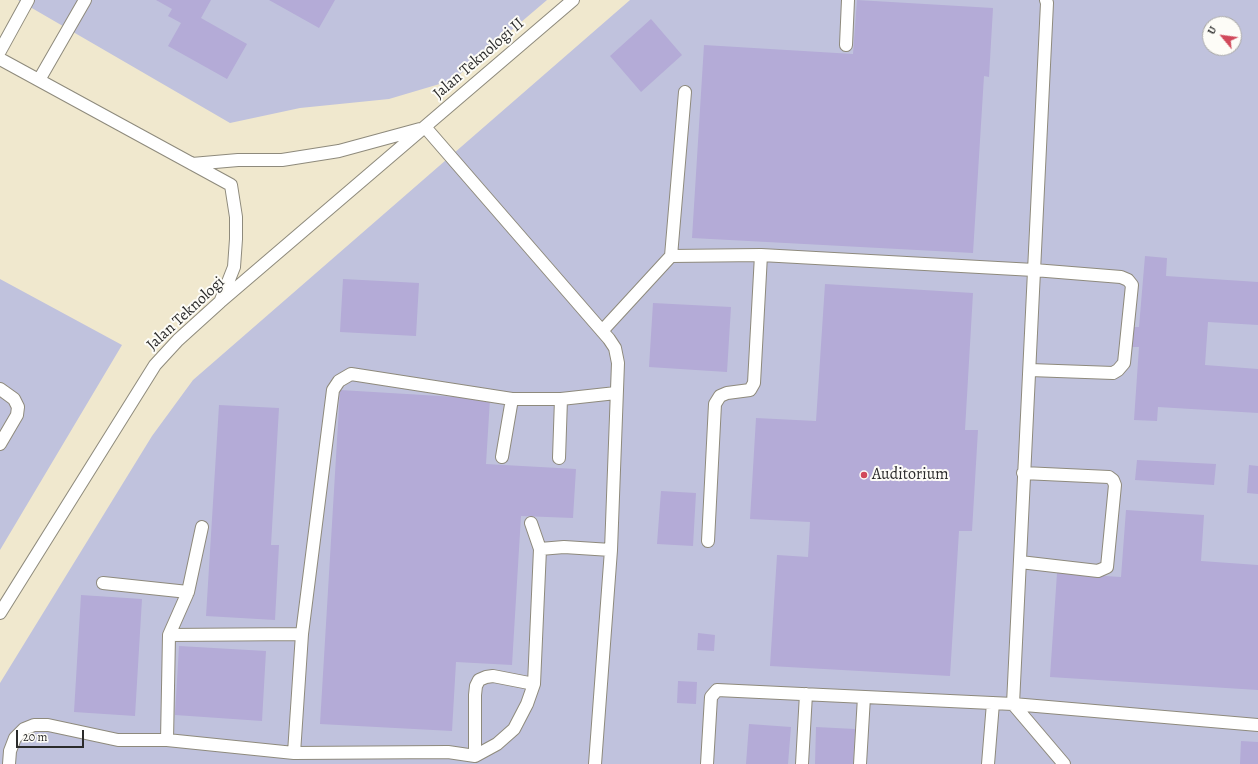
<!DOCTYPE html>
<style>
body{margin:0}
#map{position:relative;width:1258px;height:764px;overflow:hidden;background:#f0e8ce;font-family:Alegreya,serif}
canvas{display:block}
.north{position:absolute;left:1202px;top:16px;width:40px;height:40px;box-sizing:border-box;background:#fdfcf7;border:1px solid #a9a8a5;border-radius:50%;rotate:299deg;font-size:11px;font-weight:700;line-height:16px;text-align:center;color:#2b2b2b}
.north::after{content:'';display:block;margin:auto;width:14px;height:18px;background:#d1495b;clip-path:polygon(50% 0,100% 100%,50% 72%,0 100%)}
.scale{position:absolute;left:16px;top:730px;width:68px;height:18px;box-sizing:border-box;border:2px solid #2b2b2b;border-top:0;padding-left:5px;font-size:12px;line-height:14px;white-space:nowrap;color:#2b2b2b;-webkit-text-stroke:3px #fdfcf7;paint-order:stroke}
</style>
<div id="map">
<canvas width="1258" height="764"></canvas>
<div class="north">U</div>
<div class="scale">20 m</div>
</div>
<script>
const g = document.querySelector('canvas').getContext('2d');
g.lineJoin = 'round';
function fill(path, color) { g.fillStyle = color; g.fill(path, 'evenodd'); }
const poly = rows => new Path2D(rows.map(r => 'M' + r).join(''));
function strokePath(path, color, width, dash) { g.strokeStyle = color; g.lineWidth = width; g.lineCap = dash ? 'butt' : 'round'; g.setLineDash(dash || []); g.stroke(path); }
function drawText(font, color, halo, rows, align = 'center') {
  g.font = font + ' Alegreya,serif'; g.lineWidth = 4; g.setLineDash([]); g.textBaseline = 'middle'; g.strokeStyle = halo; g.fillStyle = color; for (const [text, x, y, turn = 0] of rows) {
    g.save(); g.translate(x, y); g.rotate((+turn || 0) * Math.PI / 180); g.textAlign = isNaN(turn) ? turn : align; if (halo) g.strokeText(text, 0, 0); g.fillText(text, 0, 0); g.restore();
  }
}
fill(poly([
 [18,0,547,0,453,80,389,99,300,108,230,123],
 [630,0,1258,0,1258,764,0,764,0,683,152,436,193,380],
 [1210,24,1234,24,1234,48,1210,48],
 [0,279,122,345,0,550]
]), '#c0c2dd');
fill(poly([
 [156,0,211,0,201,18,247,44,227,79,168,46,181,23,168,16,172,9],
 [269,0,335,0,319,28],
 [857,0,993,8,989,77,984,76,973,253,692,238,704,45,853,54],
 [651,19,682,55,641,92,610,56],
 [1145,256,1167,258,1166,276,1258,282,1258,325,1208,322,1205,365,1258,369,1258,413,1158,407,1157,421,1134,420,1139,347,1128,347,1129,327,1139,327],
 [343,279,419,283,416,336,340,332],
 [825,284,973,293,965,430,978,430,972,531,959,531,950,676,770,666,777,555,808,557,810,522,750,519,756,418,816,421],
 [653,303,731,307,727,372,649,367],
 [340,390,490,399,486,464,576,469,573,518,521,516,512,665,456,662,452,731,320,724],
 [219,405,279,408,271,545,279,545,275,620,206,616],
 [1137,460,1216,464,1214,485,1135,480],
 [1249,465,1258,466,1258,494,1247,493],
 [661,491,696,493,693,546,657,544],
 [1126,510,1204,515,1201,561,1258,565,1258,690,1050,677,1057,573,1121,577],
 [81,595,142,599,135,716,74,712],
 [698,633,715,635,714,651,697,650],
 [179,646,266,651,262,721,175,715],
 [678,681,697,682,696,704,677,703],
 [749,724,791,727,788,764,746,764],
 [816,727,855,729,853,764,815,764],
 [1241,741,1258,742,1258,764,1240,764]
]), '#b4abd7');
const lane = poly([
 [1046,0,1047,3,1013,704,1064,764],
 [846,45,848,0],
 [0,51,28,0],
 [0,59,231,185,236,217,236,239,234,267,221,300],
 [39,80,85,0],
 [425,127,609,339,615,348,618,363,611,550,595,764],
 [192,164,238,160,282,160,339,151,420,129],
 [671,256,761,255,1034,270,1121,277,1128,280,1132,285,1124,363,1118,370,1113,373,1030,370],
 [602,331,671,256,685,92],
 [0,389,14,399,18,407,17,415,0,444],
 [502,457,512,399],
 [559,458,561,399],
 [708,541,715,404,720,396,727,393,750,390,754,383,761,255],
 [540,549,564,547,611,550],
 [1020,562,1098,571,1107,567,1115,485,1113,480,1109,477,1023,473],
 [103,583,188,592],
 [0,613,155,365,178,340,220,302,573,0],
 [169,635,188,592,202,527],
 [167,740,169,635,302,634],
 [294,753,302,634,333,390,339,381,351,374,512,399,561,399,616,393],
 [475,756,475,695,476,686,479,680,486,677,493,676,534,684],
 [9,764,10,751,15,738,24,729,34,725,48,725,118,740,167,740,294,753,448,752,475,756,497,744,514,729,527,704,534,684,540,549,531,523],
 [707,764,711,697,717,690,1013,704,1258,725],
 [802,764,806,694],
 [860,764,864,697],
 [988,764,993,703]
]);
strokePath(lane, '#8e8a7c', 14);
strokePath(lane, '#fff', 12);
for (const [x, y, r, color] of [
 [864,475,4,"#d1495b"]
]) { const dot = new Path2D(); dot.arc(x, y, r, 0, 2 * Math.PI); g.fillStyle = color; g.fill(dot); strokePath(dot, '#fdfcf7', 1.5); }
drawText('16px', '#2b2b2b', '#fdfcf7', [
 ["Jalan Teknologi II",479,59,-41],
 ["Jalan Teknologi",186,314,-43]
]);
drawText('16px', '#2b2b2b', '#fdfcf7', [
 ["Auditorium",872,475]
], 'left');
</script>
